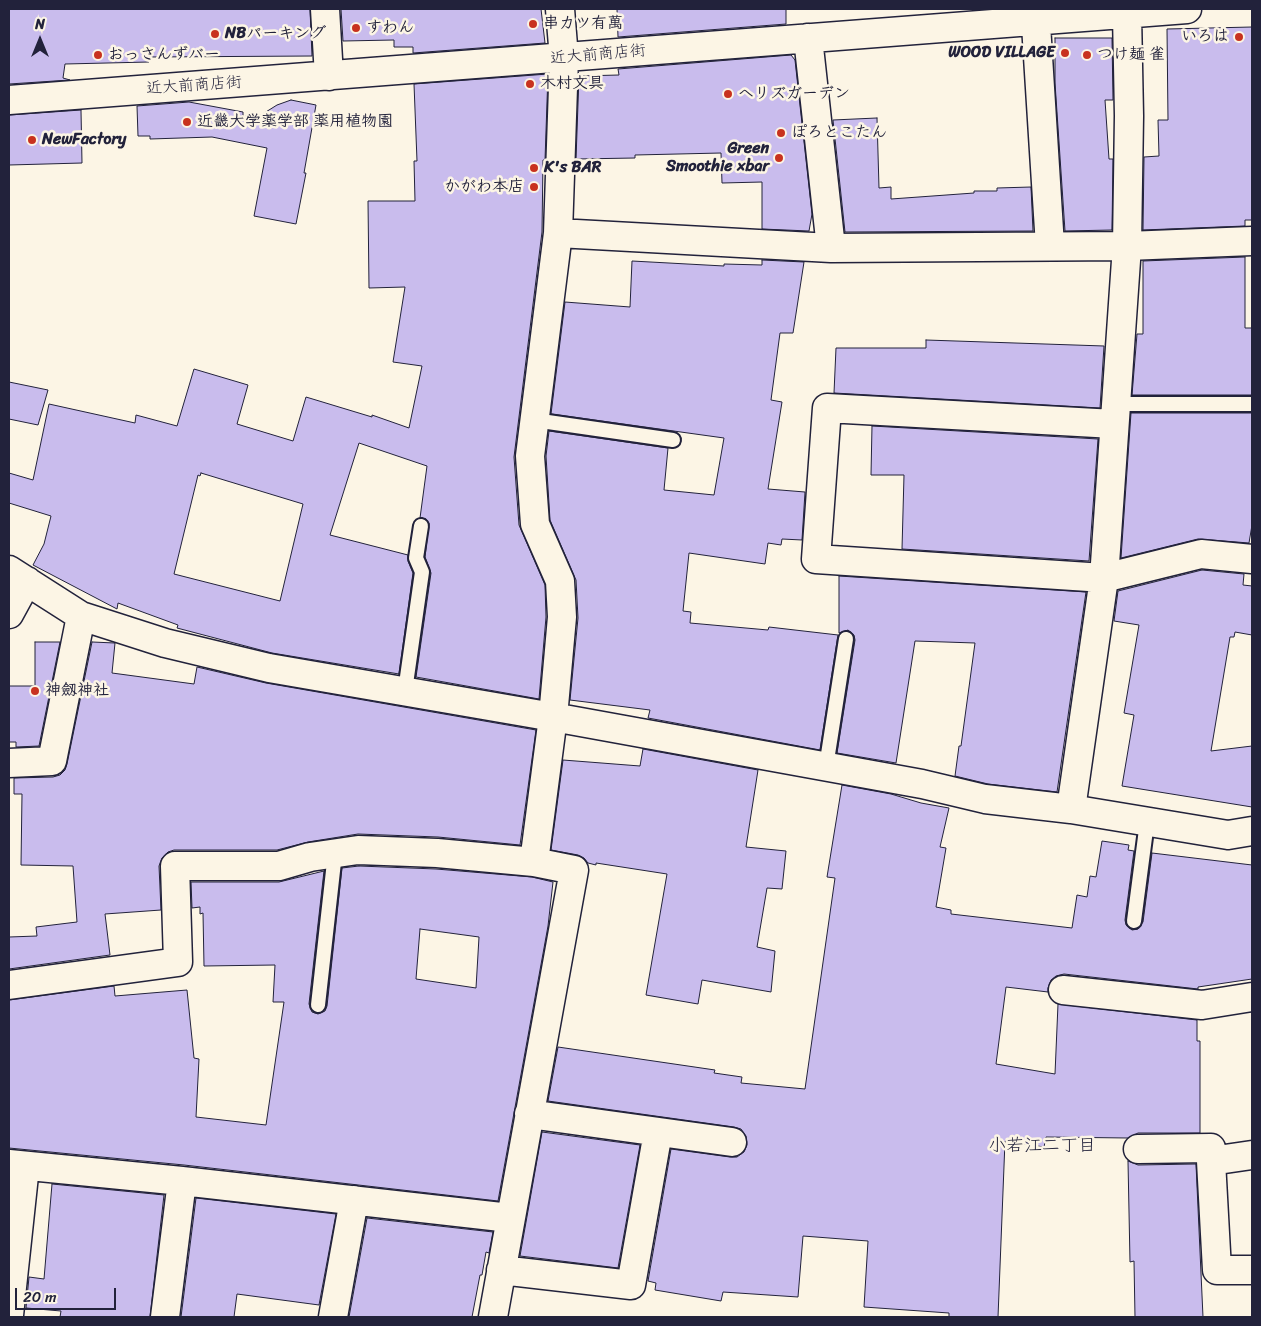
<!DOCTYPE html>
<meta charset="utf-8">
<style>
body{margin:0}
#map{position:relative;width:1261px;height:1326px;overflow:hidden;background:#fcf5e5;font-family:Sriracha,sans-serif}
canvas{display:block}
.frame{position:absolute;inset:0;border:10px solid #22223b;pointer-events:none}
.north{position:absolute;left:15px;top:15px;width:50px;height:50px;-webkit-text-stroke:4px #fcf5e5;paint-order:stroke;rotate:0deg;font-size:14px;font-weight:700;line-height:20px;text-align:center;color:#22223b}
.north::after{content:'';display:block;margin:auto;width:18px;height:22px;background:#22223b;clip-path:polygon(50% 0,100% 100%,50% 72%,0 100%)}
.scale{position:absolute;left:15px;top:1288px;width:101px;height:22px;box-sizing:border-box;border:2px solid #22223b;border-top:0;padding-left:6px;font-size:15px;line-height:18px;white-space:nowrap;color:#22223b;-webkit-text-stroke:4px #fcf5e5;paint-order:stroke}
</style>
<div id="map">
<canvas width="1261" height="1326"></canvas>
<div class="frame"></div>
<div class="north">N</div>
<div class="scale">20 m</div>
</div>
<script>
const g = document.querySelector('canvas').getContext('2d');
g.lineJoin = 'round';
function fill(path, color) { g.fillStyle = color; g.fill(path, 'evenodd'); }
const poly = rows => new Path2D(rows.map(r => 'M' + r).join(''));
function strokePath(path, color, width, dash) { g.strokeStyle = color; g.lineWidth = width; g.lineCap = dash ? 'butt' : 'round'; g.setLineDash(dash || []); g.stroke(path); }
function drawText(font, color, halo, rows, align = 'center') {
  g.font = font + ' Sriracha,"Klee One",sans-serif'; g.lineWidth = 5; g.setLineDash([]); g.textBaseline = 'middle'; g.strokeStyle = halo; g.fillStyle = color; for (const [text, x, y, turn = 0] of rows) {
    g.save(); g.translate(x, y); g.rotate((+turn || 0) * Math.PI / 180); g.textAlign = isNaN(turn) ? turn : align; if (halo) g.strokeText(text, 0, 0); g.fillText(text, 0, 0); g.restore();
  }
}
const building = poly([
 [9,9,310,9,312,56,149,57,149,62,65,64,63,78,70,80,9,84,9,9],
 [341,9,541,9,545,43,413,53,413,47,394,47,394,40,343,41,341,9],
 [617,9,786,9,786,24,618,37,617,9],
 [1252,27,1252,220,1245,220,1245,226,1143,230,1144,157,1159,156,1158,120,1168,120,1167,29,1252,27],
 [1055,38,1112,38,1113,100,1105,100,1109,159,1113,159,1112,230,1065,231,1055,83,1055,38],
 [791,55,795,60,812,214,809,231,762,229,762,182,722,183,721,153,635,155,635,158,576,159,579,76,619,75,618,69,791,55],
 [548,74,545,160,543,160,542,232,514,457,519,525,545,585,546,617,539,699,416,677,431,573,425,557,429,523,426,519,420,518,427,466,359,443,330,535,408,555,408,561,413,573,399,674,272,653,177,628,178,625,118,603,117,609,33,565,44,544,51,516,9,503,9,473,33,480,49,404,135,423,136,415,177,426,194,369,248,385,237,424,293,441,306,397,372,417,372,415,409,428,422,366,393,362,405,287,369,288,368,201,415,201,414,161,417,161,414,84,548,74],
 [201,473,303,504,280,601,174,574,198,475,200,476,201,473],
 [291,100,316,105,304,173,306,173,296,224,254,216,267,148,212,137,150,139,150,136,138,136,137,106,189,102,243,112,243,117,253,114,261,115,277,105,291,100],
 [81,110,82,163,9,165,9,115,81,110],
 [877,118,879,188,891,187,891,199,974,193,974,191,997,191,997,188,1031,187,1033,231,845,232,833,120,877,118],
 [1245,257,1245,328,1252,328,1252,395,1132,395,1137,334,1143,334,1143,261,1245,257],
 [762,260,804,262,793,333,780,333,771,400,782,402,768,489,805,492,802,540,782,539,781,545,768,543,765,564,689,553,683,611,691,612,690,623,768,630,769,627,838,635,820,750,648,718,650,710,570,700,578,618,576,580,550,520,546,456,549,431,668,448,664,490,714,495,724,438,551,414,565,302,630,307,632,261,724,266,724,264,762,265,762,260],
 [926,340,1104,346,1100,408,834,393,836,348,926,348,926,340],
 [9,382,48,390,38,425,9,419,9,382],
 [1131,413,1252,413,1252,525,1249,543,1198,539,1121,558,1131,413],
 [872,426,1098,439,1089,561,902,549,904,475,871,475,872,426],
 [1202,570,1244,574,1243,585,1252,586,1252,635,1235,632,1234,637,1230,637,1211,751,1252,746,1252,807,1122,786,1134,715,1124,713,1139,625,1114,621,1118,591,1202,570],
 [839,576,1086,592,1057,792,988,784,955,776,959,746,961,746,975,643,915,641,896,763,837,753,855,640,854,635,848,630,839,633,839,576],
 [35,642,60,642,39,746,16,747,16,742,9,742,9,686,35,686,35,642],
 [92,642,115,643,112,673,194,684,197,667,266,683,536,730,520,845,438,837,358,834,308,842,277,850,174,850,168,852,162,858,159,866,161,910,105,914,110,955,9,969,9,937,37,936,36,927,77,922,73,866,21,865,22,794,14,794,14,778,53,777,60,775,65,770,67,764,92,642],
 [643,749,758,770,746,847,786,851,782,889,767,888,757,947,775,951,771,992,702,980,698,1004,646,995,667,874,596,863,596,865,588,863,584,858,578,855,551,850,563,760,640,766,643,749],
 [842,785,891,794,921,803,949,808,940,847,946,848,936,907,951,910,951,914,1072,928,1077,895,1087,897,1090,876,1096,877,1102,841,1129,845,1128,850,1134,851,1125,920,1126,925,1132,930,1138,929,1143,922,1152,853,1252,865,1252,979,1198,987,1198,989,1064,974,1056,976,1051,980,1048,988,1048,992,1006,987,996,1064,1055,1074,1058,1004,1197,1020,1197,1041,1200,1041,1200,1133,1138,1133,1128,1138,1046,1137,1044,1147,1005,1141,998,1317,949,1317,949,1313,864,1307,868,1241,803,1236,798,1297,723,1292,721,1301,655,1290,656,1283,648,1281,671,1149,730,1157,737,1157,744,1152,747,1145,746,1136,741,1129,734,1127,548,1101,558,1047,715,1070,714,1073,742,1077,741,1083,805,1089,835,878,827,877,842,785],
 [359,866,436,869,532,877,553,882,548,926,498,1201,184,1165,9,1148,9,1000,114,986,115,996,187,990,194,1058,199,1059,196,1117,266,1125,284,1002,273,1002,275,965,204,966,203,913,200,914,200,907,192,908,191,882,279,882,324,871,309,1004,312,1012,318,1014,325,1011,327,1006,342,868,359,866],
 [420,929,479,937,476,988,416,979,420,929],
 [542,1132,640,1145,618,1268,520,1256,542,1132],
 [1128,1161,1138,1165,1196,1164,1203,1317,1135,1317,1134,1261,1130,1262,1128,1161],
 [52,1184,164,1195,150,1317,60,1317,61,1311,26,1308,29,1277,44,1279,52,1184],
 [196,1198,336,1214,319,1305,237,1294,234,1317,181,1317,196,1198],
 [367,1218,493,1232,489,1253,486,1252,482,1275,480,1275,472,1317,349,1317,367,1218]
]);
fill(building, '#c9bced');
strokePath(building, '#22223b', 1);
const service = poly([
 [1116,404,1252,404],
 [534,420,673,440],
 [405,691,422,572,416,558,421,526],
 [826,767,846,639],
 [1134,921,1147,822],
 [318,1005,335,853]
]);
const minor = poly([
 [325,9,329,76],
 [1035,9,1050,246],
 [808,38,831,248],
 [9,100,1187,9],
 [558,233,831,248,1127,246,1252,241],
 [1114,424,827,408,816,559,1104,578,1201,554,1252,559],
 [9,570,81,616,165,643,269,668,553,717,922,784,985,799,1071,809,1228,835,1252,831],
 [9,614,27,581],
 [9,763,52,761,81,616],
 [1071,809,1104,578,1127,246,1129,116,1127,14],
 [9,985,178,962,175,866,279,866,310,857,358,850,437,853,534,862],
 [1063,990,1202,1005,1252,997],
 [529,1114,732,1142],
 [1138,1149,1211,1148,1211,1161,1252,1155],
 [1211,1161,1217,1270,1252,1270],
 [9,1164,182,1181,510,1218],
 [501,1270,631,1285,658,1132],
 [9,1315,25,1166],
 [165,1317,182,1181],
 [333,1317,354,1200],
 [493,1317,574,870,534,862,553,717,562,617,560,581,535,524,530,456,558,233,564,58,560,9]
]);
strokePath(service, '#22223b', 18);
strokePath(minor, '#22223b', 31);
strokePath(service, '#fcf5e5', 14);
strokePath(minor, '#fcf5e5', 28);
for (const [x, y, r, color] of [
 [533,24,5,"#c8321e"],
 [356,28,5,"#c8321e"],
 [215,34,5,"#c8321e"],
 [1239,37,5,"#c8321e"],
 [1065,53,5,"#c8321e"],
 [98,55,5,"#c8321e"],
 [1087,55,5,"#c8321e"],
 [530,84,5,"#c8321e"],
 [728,94,5,"#c8321e"],
 [187,122,5,"#c8321e"],
 [781,133,5,"#c8321e"],
 [32,140,5,"#c8321e"],
 [779,158,5,"#c8321e"],
 [534,168,5,"#c8321e"],
 [534,187,5,"#c8321e"],
 [35,691,5,"#c8321e"]
]) { const dot = new Path2D(); dot.arc(x, y, r, 0, 2 * Math.PI); g.fillStyle = color; g.fill(dot); strokePath(dot, '#fcf5e5', 2); }
drawText('bold 16px', '#22223b', '#fcf5e5', [
 ["串カツ有萬",543,24],
 ["すわん",366,28],
 ["NBパーキング",225,34],
 ["いろは",1229,37,"right"],
 ["WOOD VILLAGE",1055,53,"right"],
 ["おっさんずバー",108,55],
 ["つけ麺 雀",1097,55],
 ["木村文具",540,84],
 ["ヘリズガーデン",738,94],
 ["近畿大学薬学部 薬用植物園",197,122],
 ["ぽろとこたん",791,133],
 ["NewFactory",42,140],
 ["Green",769,149,"right"],
 ["Smoothie ×bar",769,167,"right"],
 ["K's BAR",544,168],
 ["かがわ本店",524,187,"right"],
 ["神劔神社",45,691]
], 'left');
drawText('16px', '#22223b', '#fcf5e5', [
 ["近大前商店街",598,55,-5],
 ["近大前商店街",194,86,-4]
]);
drawText('18px', '#22223b', '#fcf5e5', [
 ["小若江二丁目",1042,1146]
]);
</script>
